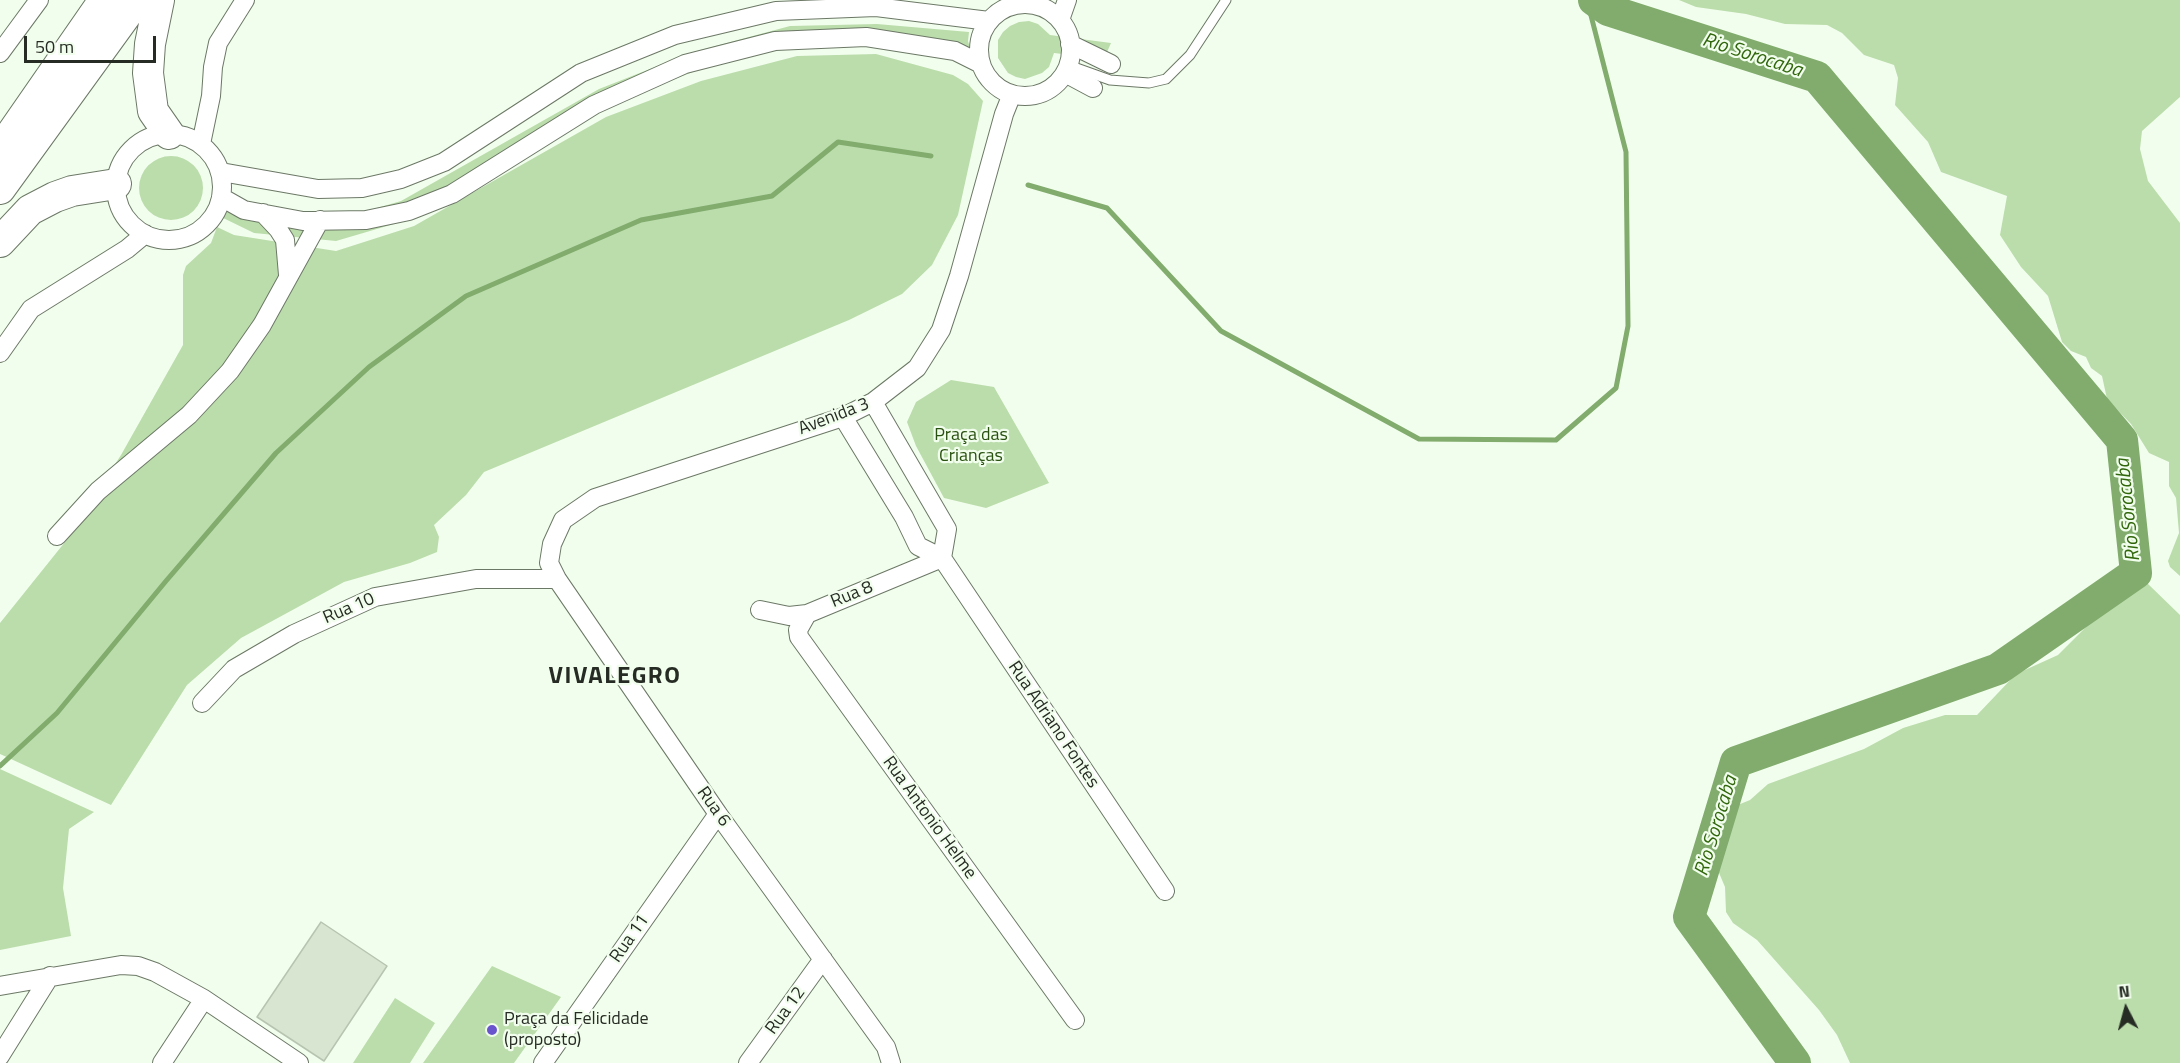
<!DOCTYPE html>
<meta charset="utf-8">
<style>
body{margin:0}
#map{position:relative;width:2180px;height:1063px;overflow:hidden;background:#f2feed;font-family:"Titillium Web",sans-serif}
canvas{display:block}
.north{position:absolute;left:2096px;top:979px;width:60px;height:60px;-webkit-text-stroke:4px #f2feed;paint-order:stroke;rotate:354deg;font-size:16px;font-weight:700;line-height:24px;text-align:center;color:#262c24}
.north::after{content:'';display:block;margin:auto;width:21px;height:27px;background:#262c24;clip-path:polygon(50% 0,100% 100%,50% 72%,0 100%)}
.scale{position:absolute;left:24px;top:36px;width:132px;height:27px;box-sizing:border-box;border:3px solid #262c24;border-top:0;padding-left:8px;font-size:18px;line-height:21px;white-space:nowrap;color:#262c24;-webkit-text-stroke:4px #f2feed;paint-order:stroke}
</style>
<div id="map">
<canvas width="2180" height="1063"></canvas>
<div class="north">N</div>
<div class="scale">50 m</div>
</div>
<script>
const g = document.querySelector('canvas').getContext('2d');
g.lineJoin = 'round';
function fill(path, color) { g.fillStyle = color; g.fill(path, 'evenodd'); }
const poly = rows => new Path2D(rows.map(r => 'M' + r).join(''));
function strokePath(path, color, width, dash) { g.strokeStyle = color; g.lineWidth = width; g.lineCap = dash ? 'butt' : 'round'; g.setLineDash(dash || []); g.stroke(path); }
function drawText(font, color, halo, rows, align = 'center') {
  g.font = font + ' "Titillium Web",sans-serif'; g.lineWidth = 4.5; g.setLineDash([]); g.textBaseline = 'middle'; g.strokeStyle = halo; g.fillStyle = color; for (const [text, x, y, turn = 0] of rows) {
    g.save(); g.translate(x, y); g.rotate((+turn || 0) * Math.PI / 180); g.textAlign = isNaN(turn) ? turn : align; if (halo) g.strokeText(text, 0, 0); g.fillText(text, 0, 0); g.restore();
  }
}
fill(poly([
 [1679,0,2180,0,2180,97,2142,131,2140,149,2148,181,2180,223,2180,576,2170,567,2168,561,2179,533,2176,498,2169,486,2169,462,2149,453,2131,424,2107,399,2102,376,2091,368,2086,357,2071,351,2062,342,2048,296,2021,267,2000,235,2007,196,1941,172,1928,142,1895,105,1898,78,1894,65,1864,55,1842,33,1827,25,1785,24,1746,14,1696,7],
 [1029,21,1038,24,1050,35,1111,43,1104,59,1054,53,1049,67,1042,73,1025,79,1016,77,1008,73,998,58,998,40,1003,32,1010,26,1019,22],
 [877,24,969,32,968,41,971,52,872,43,793,46,698,70,600,108,404,221,336,241,254,233,219,216,221,209,220,200,332,221,401,201,599,89,693,52,790,26],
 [876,54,953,75,968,84,983,101,958,215,932,265,902,294,849,320,484,472,466,495,434,525,439,537,437,552,410,563,344,582,241,638,187,685,111,805,0,754,0,623,65,542,121,455,183,345,183,275,186,266,211,243,217,227,234,235,336,251,414,226,606,117,701,81,797,56],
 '139 188a32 32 0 1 1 64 0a32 32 0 1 1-64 0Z',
 [951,380,994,387,1049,483,986,508,944,498,916,446,907,422,916,402],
 [2134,579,2146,582,2180,615,2180,1063,1850,1063,1837,1035,1819,1010,1757,940,1733,923,1726,912,1725,887,1714,861,1713,849,1728,809,1750,800,1768,784,1864,749,1903,728,1945,715,1977,715,2016,674,2058,655],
 [0,769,94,812,69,829,63,888,71,936,0,950],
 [492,966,561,997,514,1063,423,1063],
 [395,998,435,1023,410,1063,353,1063]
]), '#bbddac');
strokePath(poly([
 [1028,185,1107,208,1221,331,1419,439,1556,440,1616,388,1628,326,1626,152,1587,0],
 [0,766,57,713,166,581,276,453,369,367,466,296,641,220,772,196,838,142,931,156]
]), '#81ac6d', 5);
strokePath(poly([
 [1594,0,1608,10,1817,77,2122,440,2136,573,1998,669,1736,762,1689,917,1795,1063]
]), '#81ac6d', 32);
const building = poly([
 [321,922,387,966,324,1061,257,1017,321,922]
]);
fill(building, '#d7e5d1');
strokePath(building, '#b6c4b0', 1.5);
const service = poly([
 [1068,65,1110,80,1149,83,1166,79,1190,55,1226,0]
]);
const minor = poly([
 '979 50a46 46 0 1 1 92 0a46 46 0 1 1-92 0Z',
 [1060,20,1067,0],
 [1070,44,1111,64],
 [0,53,39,0],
 [1065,73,1093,88],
 '116 187a53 53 0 1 1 106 0a53 53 0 1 1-106 0Z',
 [201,144,211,96,213,67,218,43,245,0],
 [221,172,318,189,362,188,401,179,444,162,581,73,675,35,776,11,876,7,989,21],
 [221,197,244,210,303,221,366,220,409,211,452,194,594,105,685,64,775,41,866,37,955,51,981,64],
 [263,213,278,229,285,240,288,275],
 [0,353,31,309,127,249,145,234],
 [873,402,947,529,942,558],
 [843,417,904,517,918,546,942,558,1165,891],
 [57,536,98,491,189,415,230,371,262,325,320,220],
 [760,610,789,616,807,614,942,558],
 [807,614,798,630,799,637,1075,1020],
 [202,703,234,669,294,634,375,597,476,579,557,579],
 [0,986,121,965,138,966,155,972,204,999,299,1063],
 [0,1056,50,976],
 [162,1063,204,999],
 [543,1063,718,814],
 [748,1063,823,959],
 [891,1063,886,1047,718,814,557,579,549,563,552,544,563,520,595,498,843,417,873,402,917,368,941,330,959,276,1004,114,1012,94]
]);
const trunk = poly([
 [159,0,150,44,148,73,153,111,169,134],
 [0,150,104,0],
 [0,189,137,0],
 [0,242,30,210,55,197,72,191,116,184]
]);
strokePath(service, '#6c7866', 11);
strokePath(minor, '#6c7866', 20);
strokePath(trunk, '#6c7866', 32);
strokePath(service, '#fff', 9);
strokePath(minor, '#fff', 18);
strokePath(trunk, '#fff', 30);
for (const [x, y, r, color] of [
 [492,1030,6,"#6954cd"]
]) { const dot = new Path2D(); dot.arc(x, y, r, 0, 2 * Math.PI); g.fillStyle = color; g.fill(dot); strokePath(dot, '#f2feed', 2); }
drawText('18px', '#262c24', '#f2feed', [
 ["Avenida 3",834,417,-21],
 ["Rua 8",852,595,-22],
 ["Rua 10",349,609,-23],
 ["Rua Adriano Fontes",1053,725,56],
 ["Rua 6",713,807,55],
 ["Rua Antonio Helme",929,818,54],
 ["Rua 11",630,939,-55],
 ["Rua 12",786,1011,-54]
]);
drawText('18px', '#28510f', '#f2feed', [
 ["Praça das",971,436],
 ["Crianças",971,457]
]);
drawText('18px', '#262c24', '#f2feed', [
 ["Praça da Felicidade",504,1020],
 ["(proposto)",504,1041]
], 'left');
drawText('italic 20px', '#31670c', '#f2feed', [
 ["Rio Sorocaba",1752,56,18],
 ["Rio Sorocaba",2129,510,-96],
 ["Rio Sorocaba",1717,826,-73]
]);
g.letterSpacing = '1.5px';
drawText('bold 24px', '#262c24', '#f2feed', [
 ["VIVALEGRO",615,677]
]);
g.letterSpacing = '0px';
</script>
